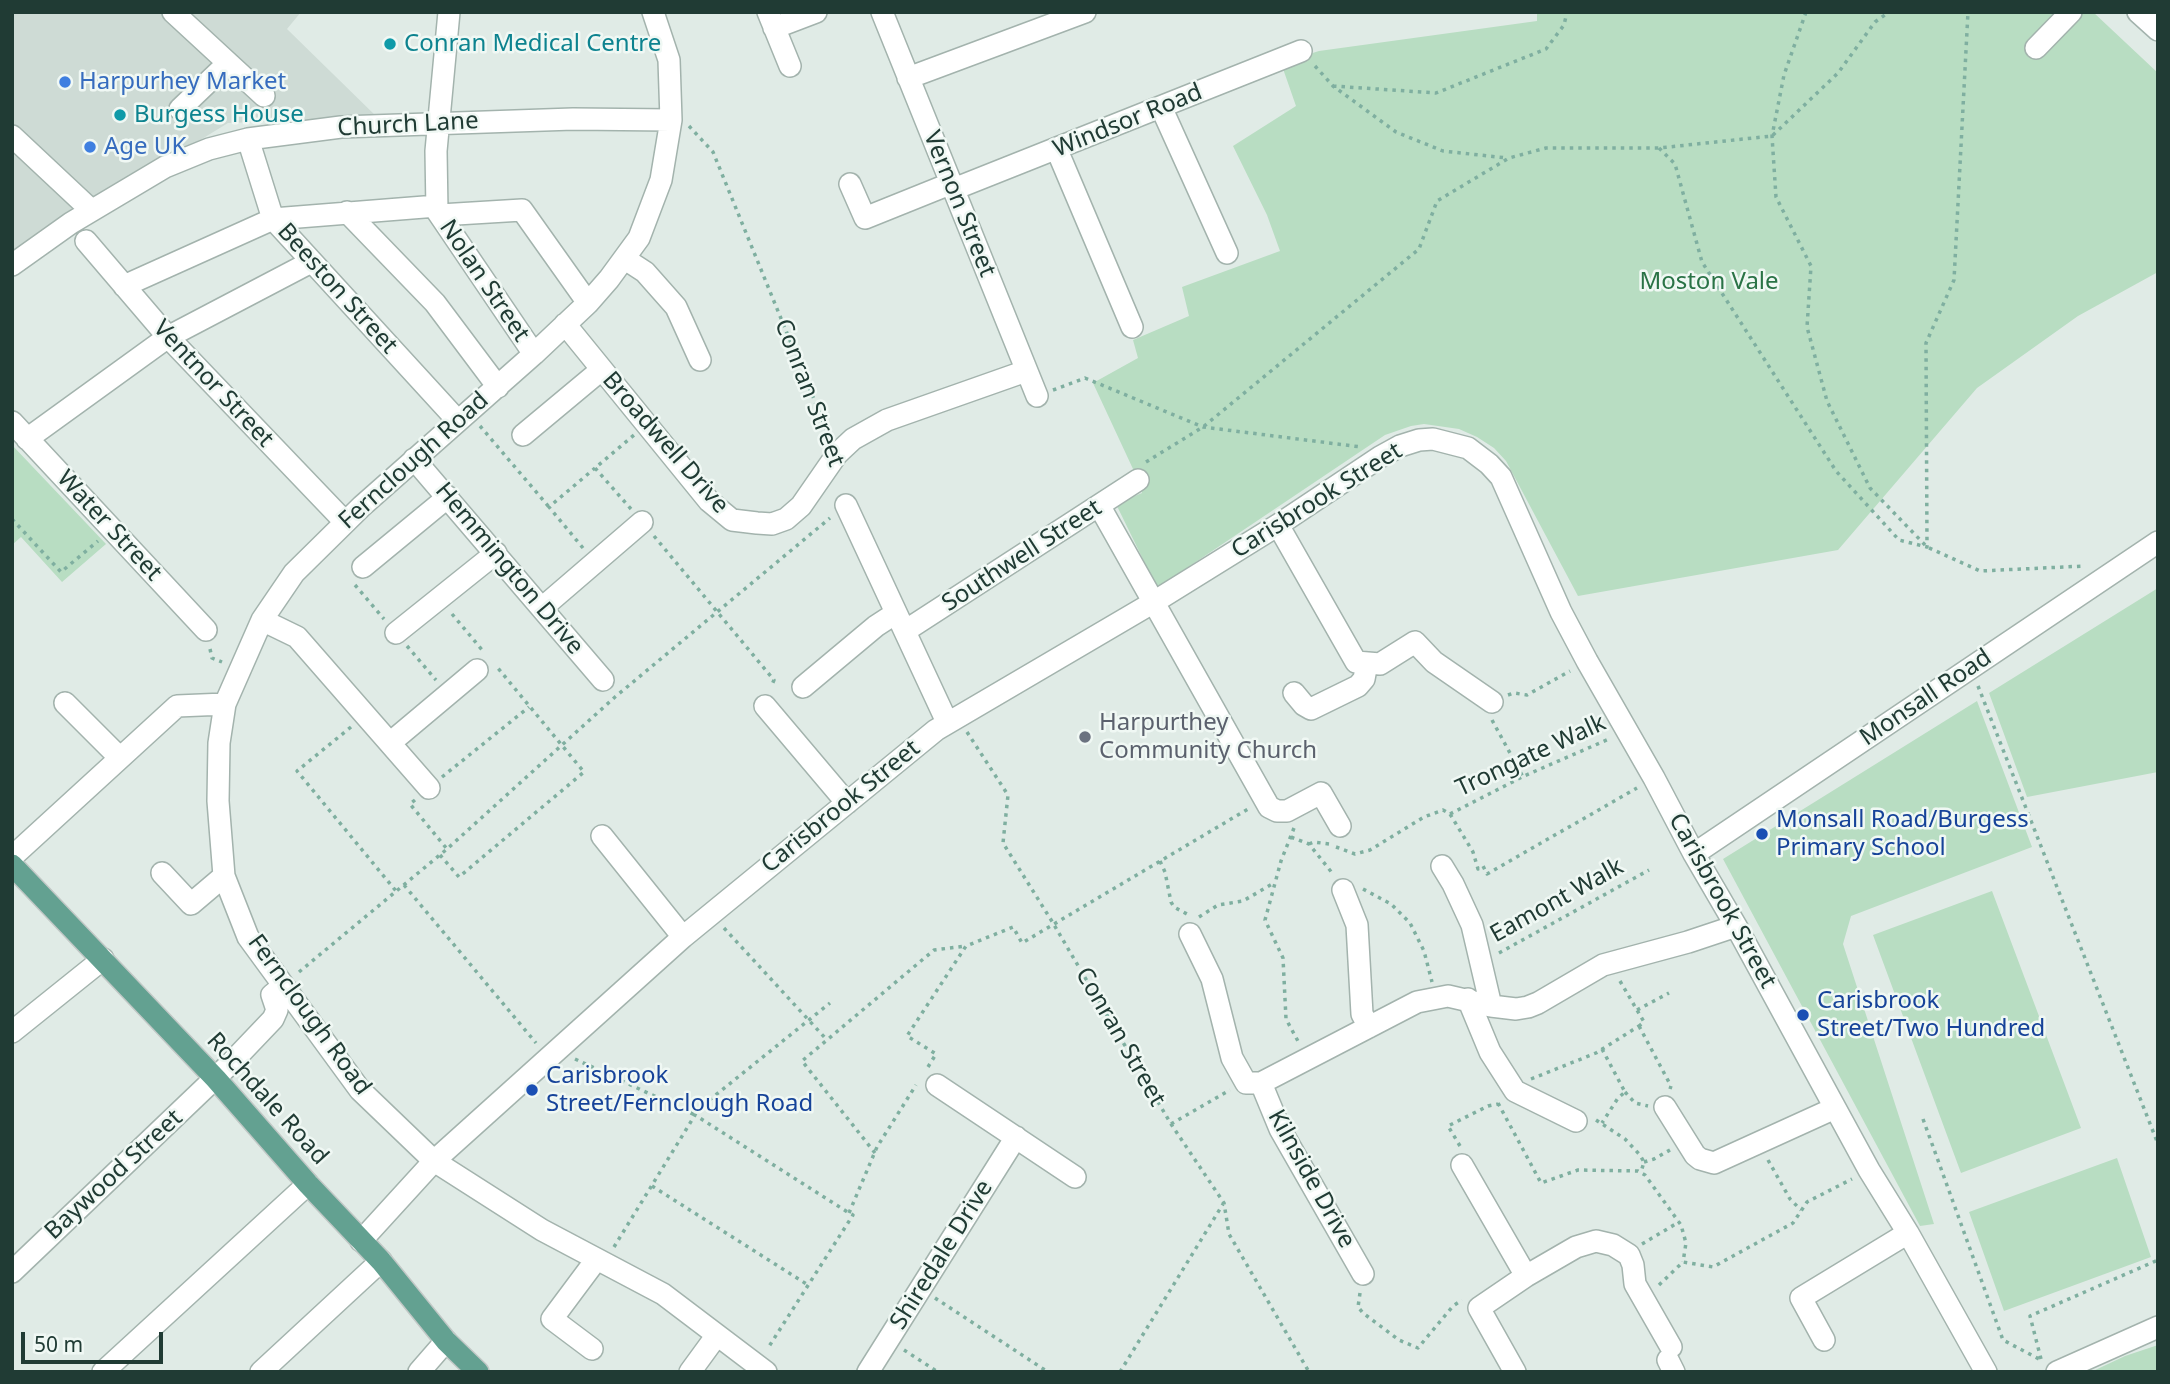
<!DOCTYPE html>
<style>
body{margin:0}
#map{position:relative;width:2170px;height:1384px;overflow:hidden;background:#e0ebe6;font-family:"Noto Sans",sans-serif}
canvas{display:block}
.frame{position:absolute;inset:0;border:14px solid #203b34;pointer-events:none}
.scale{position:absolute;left:21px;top:1332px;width:142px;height:32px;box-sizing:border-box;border:4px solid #203b34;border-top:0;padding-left:9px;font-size:21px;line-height:24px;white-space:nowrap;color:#203b34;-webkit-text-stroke:5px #f0f8f4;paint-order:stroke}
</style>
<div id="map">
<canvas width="2170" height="1384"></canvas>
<div class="frame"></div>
<div class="scale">50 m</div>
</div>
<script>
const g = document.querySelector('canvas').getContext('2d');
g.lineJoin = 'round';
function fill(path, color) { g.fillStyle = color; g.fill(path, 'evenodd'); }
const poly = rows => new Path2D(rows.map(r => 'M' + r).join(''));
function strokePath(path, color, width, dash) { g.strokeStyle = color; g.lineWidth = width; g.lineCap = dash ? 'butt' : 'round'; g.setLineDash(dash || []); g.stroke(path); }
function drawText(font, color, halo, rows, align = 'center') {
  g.font = font + ' "Noto Sans",sans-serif'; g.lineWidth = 5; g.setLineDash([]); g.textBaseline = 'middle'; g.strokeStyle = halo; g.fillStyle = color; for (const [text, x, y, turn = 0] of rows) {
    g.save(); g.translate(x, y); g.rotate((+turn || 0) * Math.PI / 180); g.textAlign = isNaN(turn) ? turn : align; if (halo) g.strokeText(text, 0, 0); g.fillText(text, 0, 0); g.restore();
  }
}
fill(poly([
 [12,12,301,12,287,29,378,118,228,123,12,255]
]), '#cedbd5');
fill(poly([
 [1537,12,2093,12,2158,73,2158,272,2078,316,1977,388,1838,550,1578,596,1506,461,1494,448,1477,437,1459,429,1424,424,1411,426,1385,435,1157,588,1116,504,1142,493,1140,484,1093,383,1138,358,1133,340,1189,316,1182,287,1280,251,1267,215,1233,146,1296,106,1281,63,1319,51,1537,21],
 [12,445,106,544,62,582,21,537,12,545],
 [2158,588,2158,772,2027,797,1989,693],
 [1977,701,2032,847,1851,916,1843,944,1934,1224,1920,1226,1723,859],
 [1992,891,2081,1128,1961,1173,1873,935],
 [2117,1158,2151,1257,2004,1311,1969,1212],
 [2158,1345,2158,1372,2091,1372,2125,1356]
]), '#b8ddc2');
const minor = poly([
 [173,12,264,96],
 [449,12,436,151,437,211,534,354],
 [653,12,669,60,671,120,661,180,639,238,609,279,588,303,534,354,362,506,294,573,262,620,225,704,219,743,218,801,224,876,248,937,360,1090,434,1161,542,1230,663,1294,766,1372],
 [768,12,790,66],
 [882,12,1037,396],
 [2138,12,2158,30],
 [774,28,816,12],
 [2036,48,2071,12],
 [908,78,1085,12],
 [1161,107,1227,253],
 [180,109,228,63],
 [12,136,91,210],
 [248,139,273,219,458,421],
 [1057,150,1132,327],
 [850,184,865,218,952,183],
 [954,189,1301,51],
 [347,212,435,303,498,387],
 [440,215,522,210,588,303],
 [86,241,168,337,345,522],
 [625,259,645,272,676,307,700,360],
 [12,265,71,223,165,167,209,149,248,139,341,127,573,119,671,120],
 [124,286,273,219,437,206],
 [565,324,709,501,732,520,757,523,772,524,786,519,801,506,837,454,853,439,887,420,1026,371],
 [12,422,206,630],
 [523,435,601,370],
 [27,439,168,337,311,262],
 [414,459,603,680],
 [846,505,947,722],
 [1100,507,1269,807,1277,811,1287,811,1321,793,1340,826],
 [1278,525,1356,662,1380,664,1415,642,1434,662,1492,702],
 [363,567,448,497],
 [542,608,642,522],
 [262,620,297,637,429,788],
 [905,631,1138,480],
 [396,633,496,553],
 [803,687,876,626,896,613],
 [1294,693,1304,705,1311,709,1358,686,1364,679,1367,663],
 [65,703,120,758],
 [765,706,847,803],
 [390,743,477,670],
 [602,836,683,937],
 [1694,854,2158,542],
 [12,857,177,706,225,704],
 [1442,866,1453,884,1472,925,1491,1006],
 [162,873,191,904,224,876],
 [1343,890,1357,925,1362,1014,1369,1027],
 [1190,934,1212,979,1232,1058,1246,1083,1261,1083,1417,1002,1448,996,1491,1006,1516,1009,1528,1007,1538,1003,1603,965,1688,942,1736,926],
 [1468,999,1490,1052,1515,1091,1576,1121],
 [12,1032,103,959],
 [1261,1083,1280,1129,1363,1274],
 [937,1085,1075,1177],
 [1665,1107,1695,1155,1700,1159,1714,1163,1835,1108],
 [1462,1165,1526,1276],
 [361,1241,434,1161,683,937,936,730,1154,602,1278,525,1380,457,1400,446,1419,440,1433,439,1468,448,1489,464,1501,477,1561,612,1587,661,1654,778,1694,854,1736,926,1869,1170,1908,1233,1986,1372],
 [12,1272,232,1062,273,1019,277,1010,272,995,283,986],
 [1824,1340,1801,1298,1908,1233],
 [592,1349,552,1319,596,1260],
 [1668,1360,1674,1372],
 [103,1372,308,1184],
 [261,1372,381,1261],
 [419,1372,446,1341],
 [690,1372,717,1335],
 [868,1372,1016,1137],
 [1515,1372,1479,1308,1526,1276,1576,1247,1596,1241,1613,1245,1629,1255,1633,1265,1635,1284,1671,1347],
 [2057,1372,2158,1327]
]);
const major = poly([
 [12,865,216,1079,308,1184,381,1261,446,1341,478,1372]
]);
strokePath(minor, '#a3b3ad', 24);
strokePath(major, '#c1c8c6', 24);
strokePath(poly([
 [1806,12,1784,75,1772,136,1776,197,1811,266,1807,327,1827,401,1870,488,1927,547,1980,571,2085,566],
 [1315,66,1333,86,1396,132,1443,151,1507,158],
 [1333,86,1436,93,1546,49,1564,25,1567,12],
 [689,126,713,152,829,436],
 [1659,148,1675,164,1702,262,1836,471,1899,540,1927,547,1926,343,1954,280,1968,12],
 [1053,390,1085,378,1203,427,1361,447],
 [480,426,549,507],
 [1146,462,1203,427,1419,249,1437,201,1509,158,1546,148,1659,148,1772,136,1838,73,1875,22,1889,12],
 [631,509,595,468,634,435],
 [12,519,61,572,98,541],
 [654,536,774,680,771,687],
 [583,548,549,507,595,468],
 [355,585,384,619],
 [452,614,483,651],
 [407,646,436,680],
 [210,649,212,658,222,662],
 [1978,686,2158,1144],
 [1508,695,1514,693,1527,695,1570,671],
 [1492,720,1523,777],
 [351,727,297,771,396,891],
 [967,732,1008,795,1003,843,1053,923,1171,1124,1224,1203,1229,1234,1309,1372],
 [442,777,529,707],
 [415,800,410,804,447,849],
 [1450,814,1524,776,1609,739],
 [1294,828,1281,861,1265,920,1283,958,1286,1019,1299,1043],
 [1291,837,1309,844,1333,874],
 [1309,844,1314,842,1329,844],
 [1336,847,1355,854,1370,850,1424,817,1443,810,1450,814,1473,852,1478,869,1483,866,1487,874,1637,788],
 [440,855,459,877,584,772,497,667],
 [1160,861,1165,872,1171,902,1174,907,1187,914],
 [404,885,536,1043],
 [1363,889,1391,904,1410,923,1424,951,1432,982],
 [1199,917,1218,905,1243,901,1274,883],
 [724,928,827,1040],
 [1499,953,1649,870],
 [299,972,447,849,615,697,830,518],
 [1620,981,1644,1022,1639,1026],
 [1637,1010,1669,993],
 [1639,1026,1671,1086,1670,1089],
 [1602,1049,1625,1092,1618,1098,1602,1123],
 [575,1059,695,1115,702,1106,830,1003],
 [928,1067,936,1054,907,1036,966,946,1013,927,1022,943,1248,809],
 [1531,1079,1596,1053,1639,1026],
 [1625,1092,1635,1103,1648,1106],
 [1498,1103,1541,1183,1578,1170,1638,1171,1645,1175,1681,1225,1686,1243,1683,1262],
 [1923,1119,2003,1340,2041,1360],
 [1596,1120,1625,1139,1640,1155,1644,1162,1641,1172],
 [1171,1124,1230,1090],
 [1460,1146,1448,1126,1488,1106,1498,1104],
 [875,1153,802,1061,934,950,966,946],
 [1768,1160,1790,1199,1801,1210],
 [1644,1162,1654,1159,1670,1150],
 [652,1186,808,1285],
 [849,1213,877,1147,916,1085],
 [1642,1244,1679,1222],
 [614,1247,695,1115,849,1213,853,1215,768,1348],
 [1659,1285,1683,1262,1713,1267,1793,1223,1807,1202,1852,1179],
 [1360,1293,1358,1307,1363,1313,1399,1340,1418,1348,1453,1306,1462,1300],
 [935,1298,1048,1372],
 [904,1350,938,1372],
 [2041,1359,2030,1316,2158,1260],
 [1120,1372,1223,1204]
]), '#7fafa0', 3.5, [3.5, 5]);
strokePath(minor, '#fff', 21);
strokePath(major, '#63a191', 21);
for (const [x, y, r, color] of [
 [390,44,7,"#0f9aa8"],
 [65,82,7,"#3f7fe0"],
 [120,115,7,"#0f9aa8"],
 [90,147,7,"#3f7fe0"],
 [1085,737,7,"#6b7280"],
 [1762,834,7,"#1a4fb4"],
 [1803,1015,7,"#1a4fb4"],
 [532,1090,7,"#1a4fb4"]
]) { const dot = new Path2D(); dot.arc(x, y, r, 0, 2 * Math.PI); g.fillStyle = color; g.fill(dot); strokePath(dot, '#f0f8f4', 2.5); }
drawText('24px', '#0d838f', '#f0f8f4', [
 ["Conran Medical Centre",404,44],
 ["Burgess House",134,115]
], 'left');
drawText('24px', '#366cbe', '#f0f8f4', [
 ["Harpurhey Market",79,82],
 ["Age UK",104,147]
], 'left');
drawText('24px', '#203b34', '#f0f8f4', [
 ["Windsor Road",1128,121,-22],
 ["Church Lane",408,125,-3],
 ["Vernon Street",959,204,68],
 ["Nolan Street",484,281,56],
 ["Beeston Street",337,289,48],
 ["Ventnor Street",213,384,47],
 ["Conran Street",809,393,69],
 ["Broadwell Drive",665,443,49],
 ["Fernclough Road",414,461,-42],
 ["Carisbrook Street",1317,501,-32],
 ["Water Street",109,526,47],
 ["Southwell Street",1022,556,-33],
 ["Hemmington Drive",509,569,50],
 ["Monsall Road",1926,698,-34],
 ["Trongate Walk",1531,756,-25],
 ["Carisbrook Street",841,807,-39],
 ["Eamont Walk",1557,901,-29],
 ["Carisbrook Street",1722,901,61],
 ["Fernclough Road",309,1015,54],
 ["Conran Street",1120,1037,60],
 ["Rochdale Road",267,1099,48],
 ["Baywood Street",114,1175,-43],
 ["Kilnside Drive",1311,1179,61],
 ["Shiredale Drive",942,1255,-58]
]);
drawText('24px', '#2a7346', '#f0f8f4', [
 ["Moston Vale",1709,282]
]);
drawText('24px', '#5b616d', '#f0f8f4', [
 ["Harpurthey",1099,723],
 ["Community Church",1099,751]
], 'left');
drawText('24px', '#164399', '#f0f8f4', [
 ["Monsall Road/Burgess",1776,820],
 ["Primary School",1776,848],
 ["Carisbrook",1817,1001],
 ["Street/Two Hundred",1817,1029],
 ["Carisbrook",546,1076],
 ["Street/Fernclough Road",546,1104]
], 'left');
</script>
